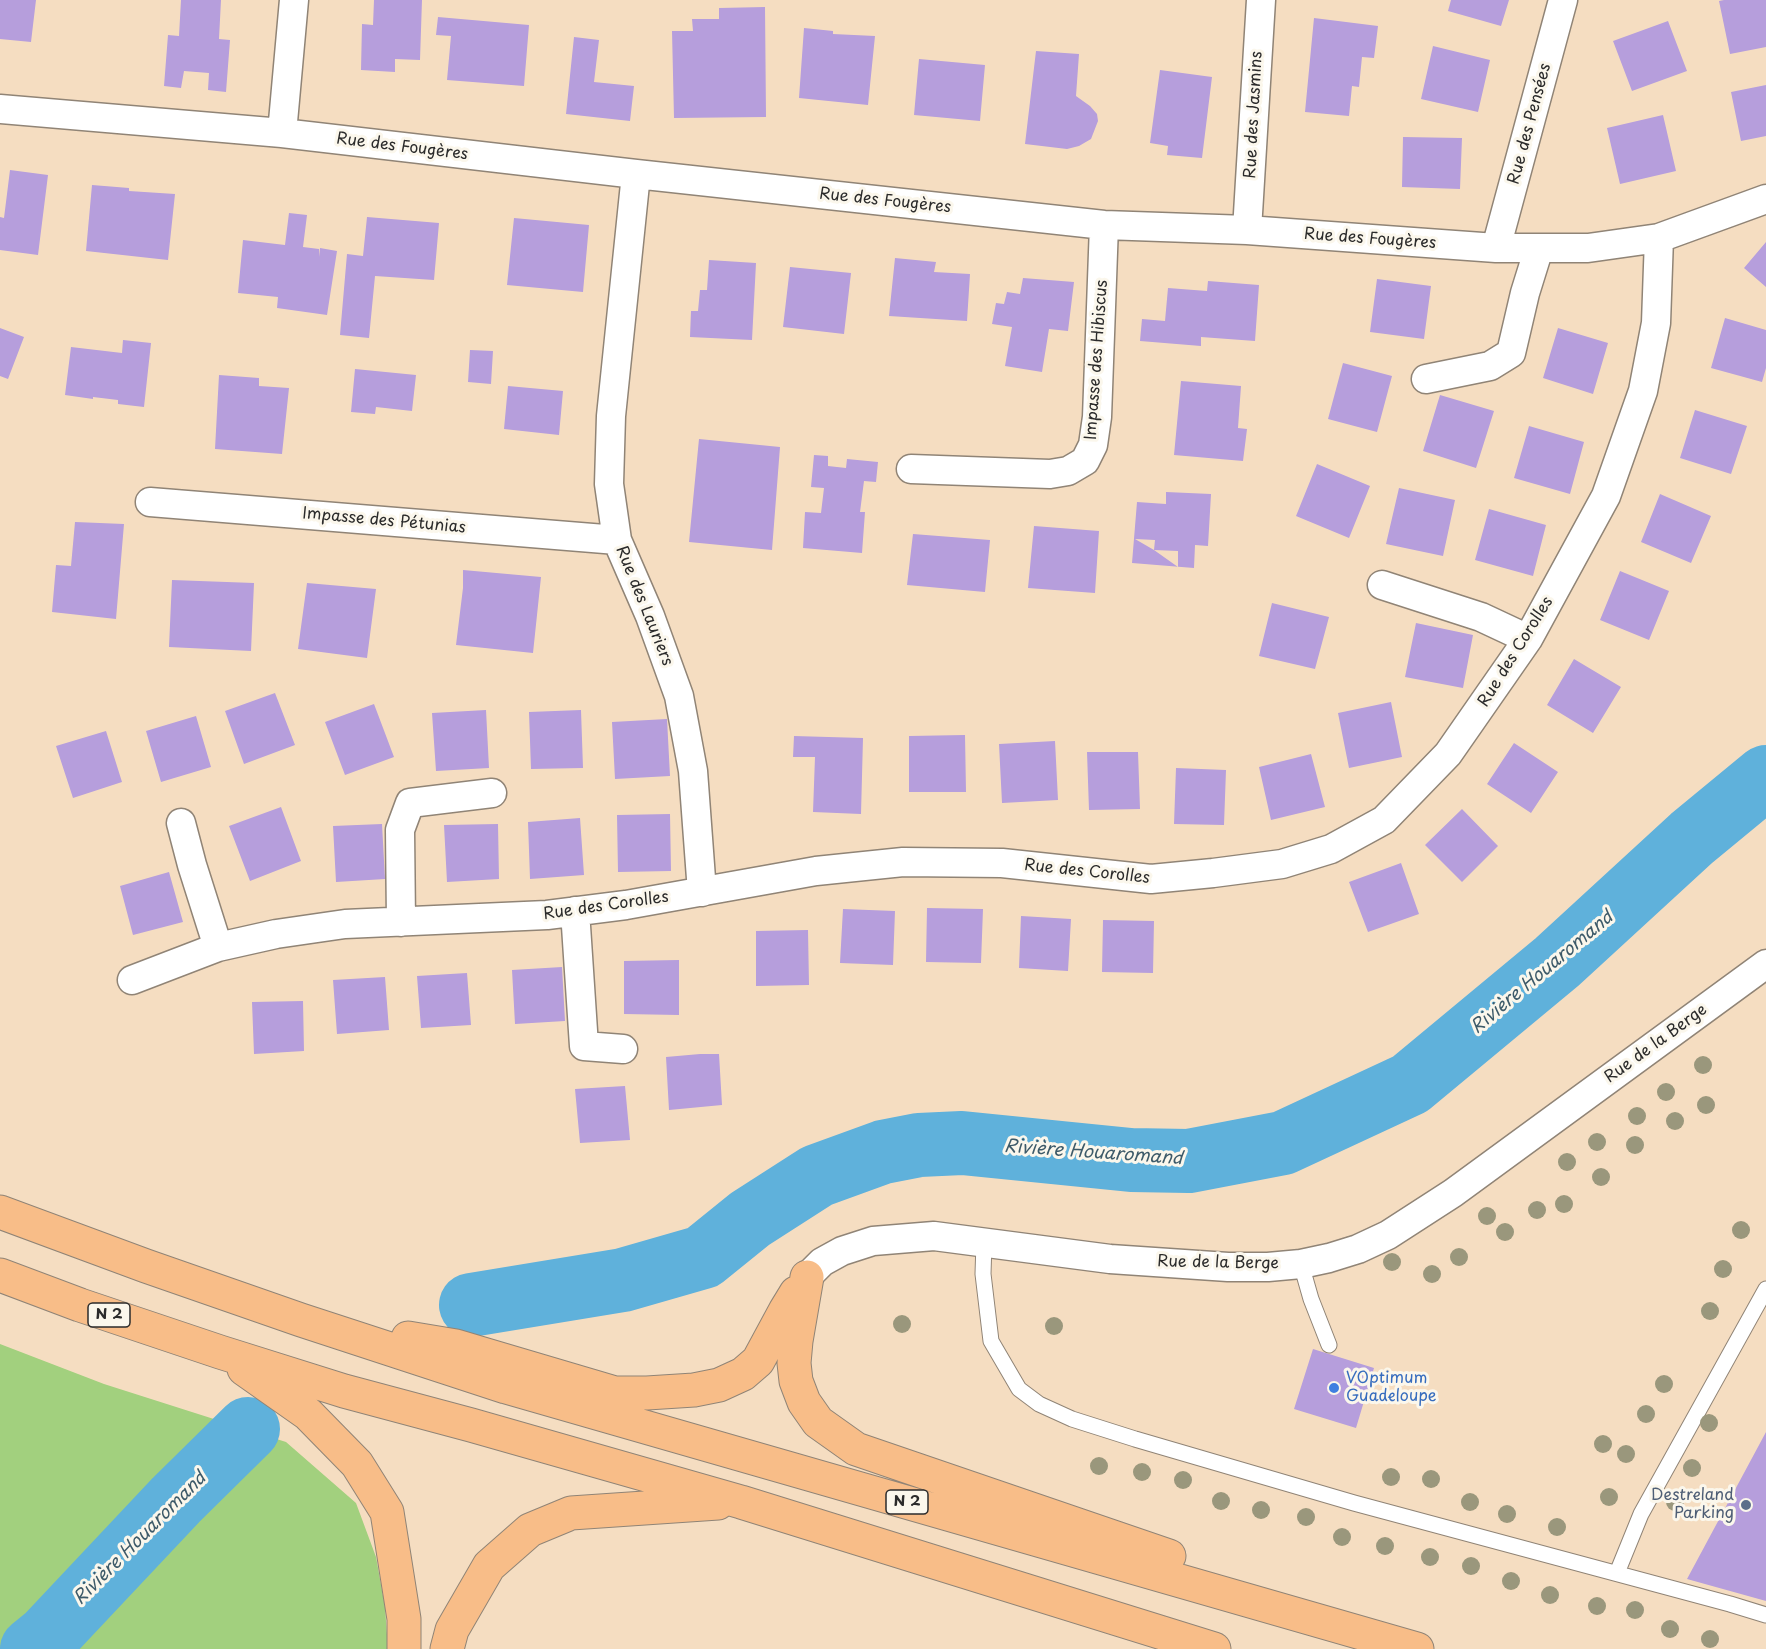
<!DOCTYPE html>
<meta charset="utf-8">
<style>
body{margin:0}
canvas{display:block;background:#f5ddc1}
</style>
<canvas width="1766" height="1649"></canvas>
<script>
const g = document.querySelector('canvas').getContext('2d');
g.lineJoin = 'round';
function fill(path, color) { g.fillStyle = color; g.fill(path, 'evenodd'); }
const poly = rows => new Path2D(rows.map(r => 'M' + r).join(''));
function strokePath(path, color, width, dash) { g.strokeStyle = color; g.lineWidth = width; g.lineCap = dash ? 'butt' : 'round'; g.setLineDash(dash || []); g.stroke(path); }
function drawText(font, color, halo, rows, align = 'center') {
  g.font = font + ' "Playpen Sans",sans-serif'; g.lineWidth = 6; g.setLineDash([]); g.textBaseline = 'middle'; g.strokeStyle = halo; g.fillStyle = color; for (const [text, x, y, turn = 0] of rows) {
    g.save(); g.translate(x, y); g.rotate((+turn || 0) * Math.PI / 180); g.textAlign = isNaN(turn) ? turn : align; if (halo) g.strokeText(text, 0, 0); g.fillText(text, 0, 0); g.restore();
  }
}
fill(poly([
 [0,1344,104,1384,286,1442,356,1503,376,1557,385,1607,388,1649,0,1649]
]), '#a2d07e');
strokePath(poly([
 [471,1305,623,1280,703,1257,750,1219,817,1176,883,1152,919,1145,962,1143,1131,1160,1189,1161,1283,1143,1410,1084,1557,962,1692,838,1766,777],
 [32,1649,48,1636,176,1500,248,1429]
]), '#5fb1db', 64);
fill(poly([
 [0,0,36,0,31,42,0,39],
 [181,0,221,0,219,39,230,40,226,92,208,90,209,73,184,71,181,88,164,86,168,35,179,36],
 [374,0,422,0,420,60,395,59,395,72,361,70,362,24,373,25],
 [1451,0,1509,0,1501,26,1448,11],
 [1724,0,1766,0,1766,47,1730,54,1719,1],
 [765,7,766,117,674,118,672,31,693,31,692,19,719,19,719,8],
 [438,17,529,25,524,86,447,80,451,36,436,35],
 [1314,18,1378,26,1374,58,1362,57,1359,87,1352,86,1349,116,1305,112],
 [1668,21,1687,71,1632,91,1613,41],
 [804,28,833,31,833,34,875,36,868,105,799,98],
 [574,37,599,40,594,82,634,86,630,121,566,114],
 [1433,46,1490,60,1478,112,1421,99],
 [1036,51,1079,54,1076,96,1090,106,1097,114,1098,121,1091,139,1079,146,1067,149,1025,144],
 [919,59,985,65,980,121,914,115],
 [1160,70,1212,77,1202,158,1167,155,1168,146,1150,143],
 [1766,85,1766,136,1741,141,1731,92],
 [1663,115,1676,171,1620,184,1607,128],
 [1403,137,1462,138,1460,189,1402,187],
 [10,170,48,175,38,255,0,250,0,217,4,218],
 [92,185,129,188,129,191,175,194,168,260,86,251],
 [289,213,307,215,303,247,319,249,319,257,320,248,337,251,327,315,277,308,278,297,238,293,243,240,285,245],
 [367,217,439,223,434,280,375,276,369,338,340,335,347,254,363,256],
 [514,218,589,225,583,292,507,285],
 [1766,242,1766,287,1744,268],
 [895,258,936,262,934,272,970,274,967,321,889,316],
 [709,260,756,263,752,340,690,337,691,311,698,311,700,290,707,290],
 [790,267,851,273,844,334,783,327],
 [1023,278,1074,282,1068,331,1049,329,1042,372,1005,366,1012,327,992,324,996,303,1004,304,1007,292,1020,294],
 [1377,279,1431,286,1424,339,1370,332],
 [1208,281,1259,285,1255,341,1201,337,1201,346,1140,341,1142,319,1165,321,1168,288,1207,291],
 [1725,318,1766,330,1766,368,1762,382,1711,368],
 [0,328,24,337,8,379,0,376],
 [1558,328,1608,343,1593,394,1543,378],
 [123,340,151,343,144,407,118,404,118,400,93,397,93,399,65,395,71,347,122,353],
 [470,350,493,351,491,384,468,382],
 [1343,363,1392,376,1377,432,1328,419],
 [355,369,416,375,412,411,376,407,375,414,351,412],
 [219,375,259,378,259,386,289,388,282,454,215,449],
 [1181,381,1241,386,1238,428,1247,429,1243,461,1174,455],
 [508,386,563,391,559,435,504,429],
 [1440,395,1494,411,1476,468,1423,451],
 [1695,410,1747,426,1731,474,1680,458],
 [1529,426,1584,442,1570,494,1514,478],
 [699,439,780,447,772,550,689,542],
 [814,455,828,456,828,466,846,468,847,459,878,462,876,482,864,481,860,512,865,512,862,553,803,548,805,512,821,513,824,488,811,487],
 [1317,464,1370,486,1349,538,1296,516],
 [1399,488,1455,500,1443,556,1386,544],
 [1166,492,1211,494,1208,546,1195,545,1194,568,1132,563,1137,502,1166,504],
 [1135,539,1155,540,1154,550],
 [1154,550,1178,551,1178,567],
 [1660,494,1711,516,1691,563,1641,542],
 [1489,509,1546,525,1533,576,1475,560],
 [75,522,124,524,116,619,52,612,56,565,71,566],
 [1034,526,1099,531,1095,593,1028,588],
 [913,534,990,540,985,592,907,585],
 [463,570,541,577,533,653,456,645,463,588],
 [1620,571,1669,591,1649,640,1600,620],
 [172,580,254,583,251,651,169,647],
 [307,583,376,589,367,658,298,649],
 [1272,603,1329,617,1315,669,1259,656],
 [1416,623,1473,635,1463,688,1405,677],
 [1574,659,1621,687,1593,733,1547,705],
 [275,693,295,745,244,764,225,711],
 [1391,702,1402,757,1349,768,1338,713],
 [374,704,394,757,345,775,325,722],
 [486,710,489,768,436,771,432,713],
 [581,710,583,768,531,769,529,712],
 [196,716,211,767,161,782,146,731],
 [667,719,670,776,615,779,612,722],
 [106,731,122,782,73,798,56,746],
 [965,735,966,792,909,792,909,736],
 [794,736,863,738,861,814,813,812,815,757,793,757],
 [1055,741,1058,800,1002,803,999,744],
 [1514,743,1558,772,1531,813,1487,784],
 [1087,752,1138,752,1140,809,1089,810],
 [1311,754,1325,807,1271,820,1259,767],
 [1176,768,1226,770,1224,825,1174,824],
 [281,807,301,861,250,881,229,826],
 [1462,809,1498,846,1462,882,1425,845],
 [670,814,671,871,618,872,617,815],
 [580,818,584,875,530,879,528,822],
 [382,824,385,879,336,882,333,826],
 [498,824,499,879,447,882,444,825],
 [1401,863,1419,914,1368,932,1349,882],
 [169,872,183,922,133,935,120,886],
 [927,908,983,909,981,963,926,962],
 [843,909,895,911,893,965,840,963],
 [1021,916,1071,919,1068,971,1019,968],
 [1103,920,1154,921,1153,973,1102,972],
 [808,930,809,985,756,986,756,931],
 [679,960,679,1015,624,1014,624,961],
 [562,967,565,1021,515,1024,512,970],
 [467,973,471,1025,421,1028,417,976],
 [385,977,389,1030,337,1034,333,980],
 [303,1001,304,1051,254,1054,252,1002],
 [700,1054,719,1054,722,1105,669,1110,666,1057],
 [625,1086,630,1140,580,1143,575,1089],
 [1313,1349,1374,1368,1356,1428,1294,1409],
 [1766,1432,1766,1601,1687,1579]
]), '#b69edc');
const lane = poly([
 [984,1242,983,1274,991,1341,1019,1389,1039,1404,1072,1419,1135,1439,1354,1503,1730,1604,1766,1615],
 [1301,1264,1311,1299,1329,1345],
 [1617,1573,1641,1514,1766,1289]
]);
const street = poly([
 [0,109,282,133,636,174,1104,225,1247,230,1496,248,1588,248,1659,238,1766,199],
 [282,133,294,0],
 [636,174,611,416,609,484,617,540,650,616,679,696,693,771,702,892],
 [1247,230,1261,0],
 [1496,248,1563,0],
 [1426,379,1490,366,1511,353,1525,293,1539,248],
 [911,469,1050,474,1068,471,1085,461,1093,445,1097,417,1104,225],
 [150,502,617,540],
 [1382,585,1481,617,1528,639],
 [181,823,192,865,218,947],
 [575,911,584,1046,623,1049],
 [401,922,400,830,410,803,492,793],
 [132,980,218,947,276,934,345,924,547,915,626,905,816,871,903,862,1002,863,1151,879,1213,873,1282,864,1331,849,1384,820,1448,754,1528,639,1606,496,1643,391,1656,323,1659,238],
 [807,1277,822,1262,842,1251,873,1241,934,1236,1110,1259,1228,1267,1268,1267,1301,1264,1329,1258,1358,1249,1388,1235,1453,1193,1766,964]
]);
const highway = poly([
 [0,1212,146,1266,301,1320,506,1387,1417,1649],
 [0,1275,80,1305,220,1352,344,1391,471,1425,741,1502,1214,1649],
 [807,1277,796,1341,794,1363,796,1381,804,1402,818,1422,856,1449,1169,1556],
 [408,1338,456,1346,615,1393,647,1393,694,1390,719,1385,743,1374,758,1361,785,1311,796,1293],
 [244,1369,308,1414,357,1464,387,1512,404,1619,404,1649],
 [447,1649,452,1630,489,1566,530,1530,571,1513,718,1503]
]);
strokePath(lane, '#908476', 17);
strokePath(street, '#908476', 31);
strokePath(highway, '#908476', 35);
strokePath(lane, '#fff', 15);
strokePath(street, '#fff', 28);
strokePath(highway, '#f8bd88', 33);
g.fillStyle = '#9a977c';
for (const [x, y] of [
 [1703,1065],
 [1666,1092],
 [1706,1105],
 [1637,1116],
 [1675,1121],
 [1597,1142],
 [1635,1145],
 [1567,1162],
 [1601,1177],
 [1564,1204],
 [1537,1210],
 [1487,1216],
 [1741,1230],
 [1505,1232],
 [1459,1257],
 [1392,1262],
 [1723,1269],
 [1432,1274],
 [1710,1311],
 [902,1324],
 [1054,1326],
 [1664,1384],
 [1646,1414],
 [1709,1423],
 [1603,1444],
 [1626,1454],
 [1099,1466],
 [1692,1468],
 [1142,1472],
 [1391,1477],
 [1431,1479],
 [1183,1480],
 [1609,1497],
 [1221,1501],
 [1470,1502],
 [1675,1502],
 [1261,1510],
 [1507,1514],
 [1306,1517],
 [1557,1527],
 [1342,1537],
 [1385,1546],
 [1430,1557],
 [1471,1566],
 [1511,1581],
 [1550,1595],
 [1597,1606],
 [1635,1610],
 [1670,1629],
 [1710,1639]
]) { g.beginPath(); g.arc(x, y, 9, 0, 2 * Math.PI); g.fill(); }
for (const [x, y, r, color] of [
 [1334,1388,6,"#3f7fe0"],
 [1746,1505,6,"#5c6f8a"]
]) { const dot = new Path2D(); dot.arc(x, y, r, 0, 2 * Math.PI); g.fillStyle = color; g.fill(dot); strokePath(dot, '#fbf7ec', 2); }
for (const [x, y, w] of [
 [109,1315,42],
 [907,1502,42]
]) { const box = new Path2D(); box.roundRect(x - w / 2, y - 12, w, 24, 4.5); g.fillStyle = '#fbf7ec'; g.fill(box); strokePath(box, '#2b2b2b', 1.5); }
drawText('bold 15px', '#2b2b2b', null, [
 ["N 2",109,1315],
 ["N 2",907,1502]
]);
drawText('16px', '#2b2b2b', '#fbf7ec', [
 ["Rue des Jasmins",1254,115,-87],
 ["Rue des Pensées",1530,124,-75],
 ["Rue des Fougères",402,147,7],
 ["Rue des Fougères",885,201,6],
 ["Rue des Fougères",1370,239,4],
 ["Impasse des Hibiscus",1097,360,-86],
 ["Impasse des Pétunias",384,521,5],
 ["Rue des Lauriers",644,606,68],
 ["Rue des Corolles",1516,652,-58],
 ["Rue des Corolles",1087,872,6],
 ["Rue des Corolles",606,906,-8],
 ["Rue de la Berge",1656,1044,-36],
 ["Rue de la Berge",1218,1263,1]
]);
drawText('16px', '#366cbe', '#fbf7ec', [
 ["VOptimum",1346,1379],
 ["Guadeloupe",1346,1397]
], 'left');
drawText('16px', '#4e5e75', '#fbf7ec', [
 ["Destreland",1734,1496],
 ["Parking",1734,1514]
], 'right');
drawText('italic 18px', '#3d5a69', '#fbf7ec', [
 ["Rivière Houaromand",1542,973,-40],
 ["Rivière Houaromand",1093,1153,4],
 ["Rivière Houaromand",140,1539,-45]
]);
</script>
